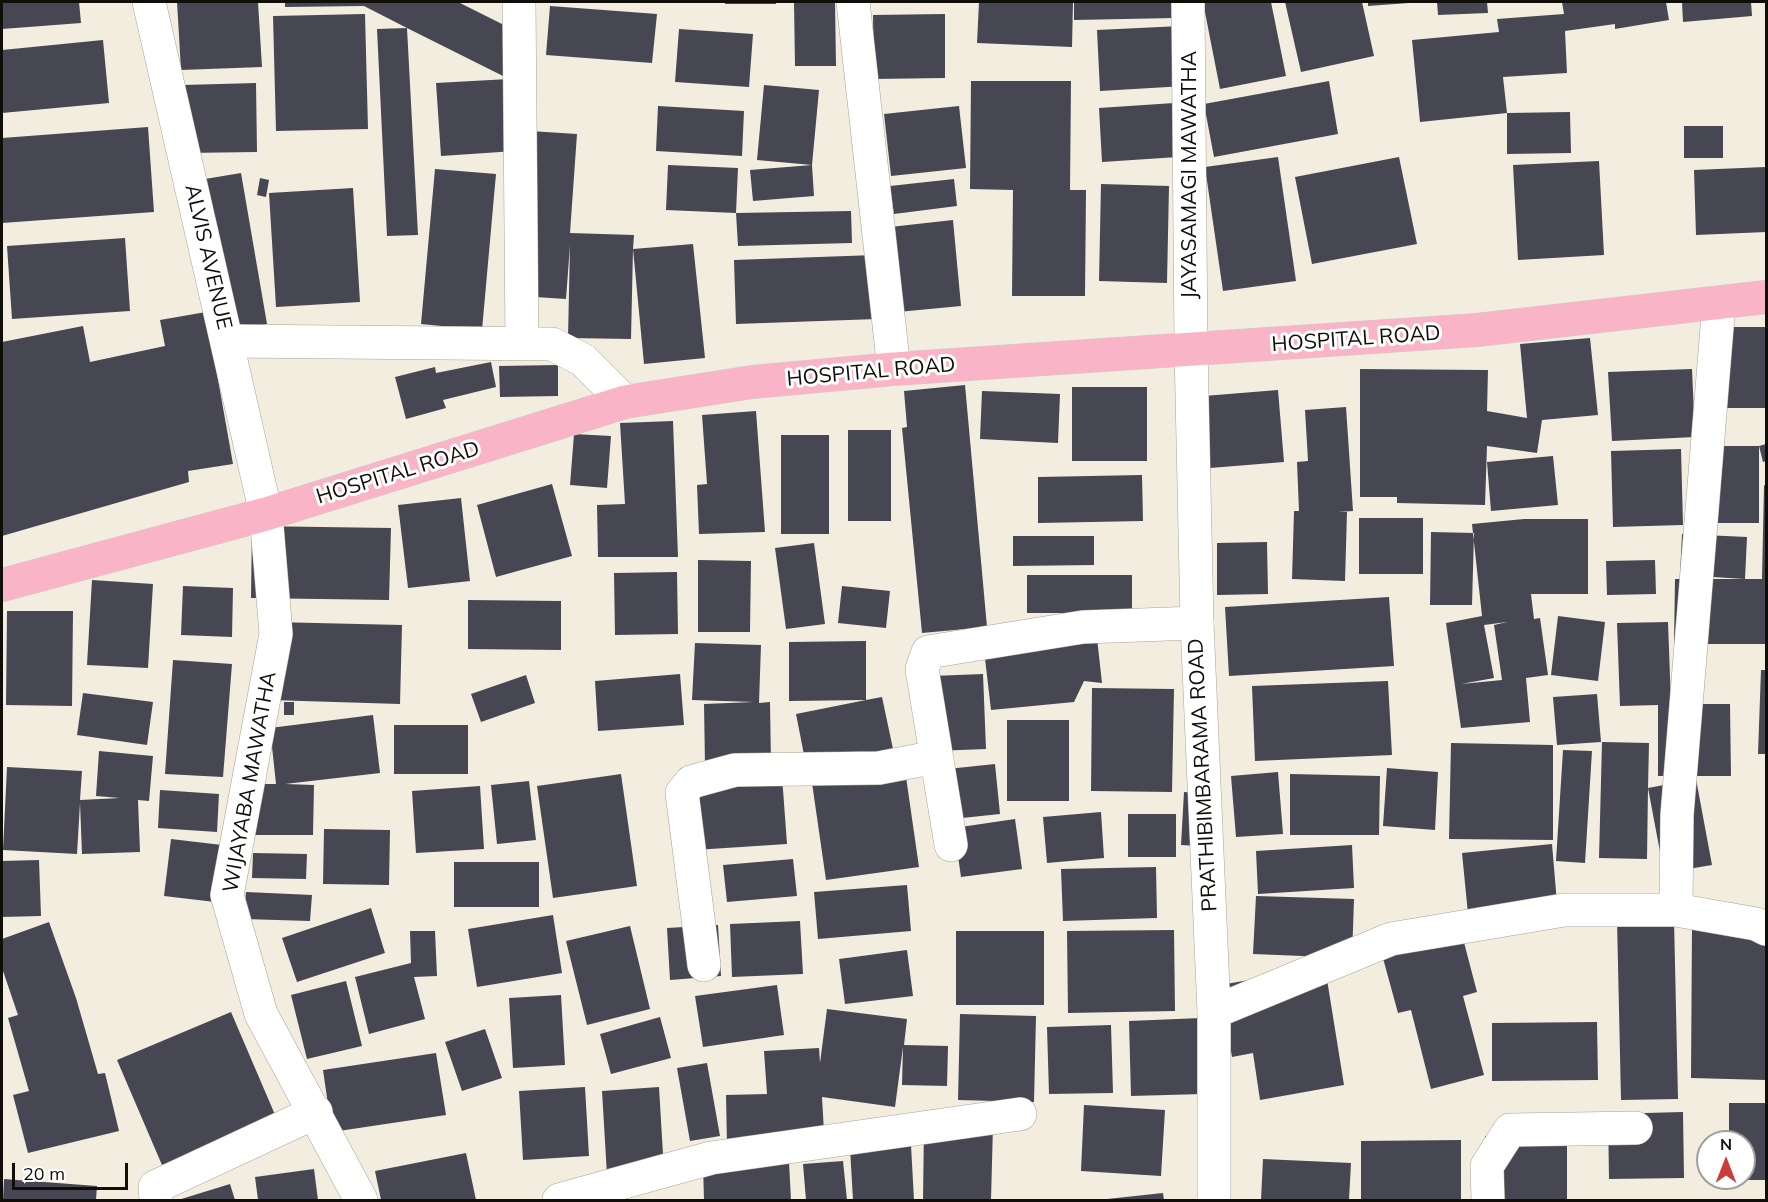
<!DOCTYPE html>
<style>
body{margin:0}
#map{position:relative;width:1768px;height:1202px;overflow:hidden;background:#f3ede0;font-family:Mulish,sans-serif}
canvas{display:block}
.frame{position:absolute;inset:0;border:3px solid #100e09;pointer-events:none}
.north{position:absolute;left:1696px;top:1130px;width:60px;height:60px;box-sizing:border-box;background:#fff;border:2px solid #9f9f9d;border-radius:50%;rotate:0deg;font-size:16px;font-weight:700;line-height:24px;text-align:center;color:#100e09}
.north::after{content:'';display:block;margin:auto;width:21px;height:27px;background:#cb3c3a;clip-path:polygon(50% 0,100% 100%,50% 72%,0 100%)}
.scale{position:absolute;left:12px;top:1163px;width:116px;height:27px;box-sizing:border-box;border:3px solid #100e09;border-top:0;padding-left:8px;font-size:18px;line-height:21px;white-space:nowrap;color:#100e09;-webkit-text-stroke:4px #fff;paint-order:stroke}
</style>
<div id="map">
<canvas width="1768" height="1202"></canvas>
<div class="frame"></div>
<div class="north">N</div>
<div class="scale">20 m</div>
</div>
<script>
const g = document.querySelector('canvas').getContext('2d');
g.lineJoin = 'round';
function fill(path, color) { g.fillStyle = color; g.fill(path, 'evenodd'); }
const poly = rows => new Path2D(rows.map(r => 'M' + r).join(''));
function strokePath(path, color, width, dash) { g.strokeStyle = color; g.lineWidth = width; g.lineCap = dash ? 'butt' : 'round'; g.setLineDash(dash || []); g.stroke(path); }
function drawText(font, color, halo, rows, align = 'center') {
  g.font = font + ' Mulish,sans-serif'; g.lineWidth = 6; g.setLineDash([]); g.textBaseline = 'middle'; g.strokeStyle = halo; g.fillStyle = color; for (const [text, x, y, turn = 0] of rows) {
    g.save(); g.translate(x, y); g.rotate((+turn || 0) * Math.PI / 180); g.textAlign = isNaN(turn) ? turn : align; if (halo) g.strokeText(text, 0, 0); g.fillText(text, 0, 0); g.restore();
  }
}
fill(poly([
 [2,2,79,2,81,23,2,29],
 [177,2,258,2,262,67,181,70],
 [285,2,458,2,528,37,507,78,407,28,418,235,387,236,377,29,407,28,364,6,285,7],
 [725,2,776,2,776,4,725,4],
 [794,2,835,2,836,66,795,66],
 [979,2,1073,2,1072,47,977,43],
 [1074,2,1175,2,1174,18,1074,20],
 [1203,2,1271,2,1286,76,1220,89],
 [1285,2,1362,2,1374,56,1301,72],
 [1368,2,1409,2,1409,3,1368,6],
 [1437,2,1487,2,1488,13,1438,15],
 [1562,2,1666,2,1669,20,1615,29,1615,24,1565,31,1567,73,1503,77,1507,113,1420,122,1412,40,1499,32,1497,19,1564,14],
 [1682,2,1751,2,1752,16,1683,22],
 [550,6,657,14,652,63,546,55],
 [365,14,368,129,276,131,273,16],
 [945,14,945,78,874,79,873,15],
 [1181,26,1185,86,1100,91,1097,30],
 [679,29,753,34,749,87,675,82],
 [103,40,109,103,2,113,2,50],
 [527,78,530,131,577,134,570,233,634,235,633,249,693,244,705,358,644,364,633,249,631,339,568,338,570,245,566,299,505,295,515,151,441,156,436,83],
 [971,81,1071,81,1070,190,1086,190,1085,296,1012,296,1013,190,970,189],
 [1329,81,1338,134,1214,157,1204,104],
 [256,83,257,152,184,153,183,85],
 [764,85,819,90,812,165,757,160],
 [1189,102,1193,156,1102,162,1099,108],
 [658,106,744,111,742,156,656,151],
 [959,106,966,168,891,176,884,114],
 [1570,112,1571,153,1507,154,1507,113],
 [1684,126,1723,126,1723,158,1684,158],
 [148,127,154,212,2,223,2,138],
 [1278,157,1296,281,1223,291,1205,167],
 [1399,157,1417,244,1312,264,1295,177],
 [1599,161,1604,255,1518,260,1513,165],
 [668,165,738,168,736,213,666,210],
 [812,165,814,196,753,201,750,170],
 [1766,167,1766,232,1696,235,1694,170],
 [435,169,496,174,482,330,421,324],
 [241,173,267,324,232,330,205,179],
 [260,178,269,180,266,197,257,195],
 [954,179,957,206,894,214,890,186],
 [1101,184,1169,186,1167,283,1099,281],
 [353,188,360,302,276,307,269,193],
 [851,211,852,243,738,246,736,213],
 [953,220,961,306,898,312,890,227],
 [125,238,130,311,12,319,7,246],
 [875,255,877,319,736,324,734,260],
 [206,312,233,464,188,471,189,482,2,536,2,342,83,326,90,362,165,346,160,320],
 [1721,327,1766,327,1766,408,1721,408],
 [1590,338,1598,415,1542,420,1537,453,1487,446,1485,505,1397,503,1397,497,1360,497,1360,369,1488,370,1487,411,1527,418,1520,344],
 [491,362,496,387,443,400,446,408,406,419,395,377,435,367,436,373],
 [558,365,558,396,500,397,499,366],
 [1692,369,1695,437,1612,441,1608,372],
 [965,385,987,627,922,633,902,428,907,427,904,391],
 [1072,387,1147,387,1147,461,1072,461],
 [1278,390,1284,462,1210,468,1204,396],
 [982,391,1060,394,1058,443,980,439],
 [1346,407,1353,511,1338,512,1347,512,1345,581,1292,579,1294,511,1299,511,1297,462,1308,461,1305,410],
 [756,411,765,532,699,534,697,485,707,484,702,415],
 [673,421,678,557,598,557,597,505,625,504,620,423],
 [848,430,891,430,891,521,848,521],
 [574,434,611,436,607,488,570,485],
 [781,435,829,435,829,534,781,534],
 [1766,444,1766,461,1763,462,1759,446,1759,523,1701,523,1701,446,1759,446],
 [1681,449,1683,525,1613,527,1611,451],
 [1553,456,1558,505,1491,511,1487,462],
 [1142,475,1143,521,1038,523,1038,477],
 [552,484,572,556,496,577,477,505],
 [1764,485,1766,486,1766,644,1674,644,1675,579,1762,579],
 [461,498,470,581,408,588,398,505],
 [1359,518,1423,518,1423,574,1359,574],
 [1524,519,1588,519,1588,594,1531,594,1534,619,1540,618,1548,675,1526,678,1530,722,1461,728,1446,623,1482,616,1472,524],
 [1507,622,1494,625,1502,680,1461,684,1494,678,1484,625],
 [252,526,391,528,389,600,251,598],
 [1431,532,1474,533,1472,605,1430,605],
 [1682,534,1747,537,1745,579,1680,575],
 [1013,536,1094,536,1094,565,1013,566],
 [1267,542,1268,594,1217,595,1217,543],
 [814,543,825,624,786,629,775,548],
 [698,560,751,561,750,632,698,632],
 [1655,560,1656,594,1607,595,1606,561],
 [677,572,678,634,615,635,614,573],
 [1027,575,1132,575,1132,613,1027,613],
 [92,580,153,584,148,668,87,665],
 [183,586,233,588,232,637,181,635],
 [842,586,890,591,886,628,838,623],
 [1389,597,1394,666,1229,676,1225,607],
 [468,600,561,601,561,650,468,649],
 [7,611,73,611,72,706,6,705],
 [1558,616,1605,622,1598,681,1551,675],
 [272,622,402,625,400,704,270,700],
 [1668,622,1671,704,1730,704,1731,776,1658,776,1658,705,1620,706,1617,623],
 [1097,638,1102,683,1084,681,1074,702,991,710,984,650],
 [866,641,866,700,882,697,893,749,806,765,796,714,866,700,789,701,789,642],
 [695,643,761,645,759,703,770,702,771,765,705,766,704,704,754,702,692,700],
 [173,660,232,664,223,777,165,774],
 [1761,670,1766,670,1766,754,1758,754],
 [680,674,684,725,598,731,595,681],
 [983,674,986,749,934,751,932,676],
 [526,675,535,703,481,722,471,694],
 [1388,681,1392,755,1255,761,1252,686],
 [1092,688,1174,689,1172,792,1091,791],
 [83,693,153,702,147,745,77,735],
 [1597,694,1601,742,1557,745,1553,697],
 [284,702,294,702,294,715,284,715],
 [373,715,380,773,285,784,314,785,313,835,242,835,243,784,276,784,270,728],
 [1007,720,1069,720,1069,801,1007,801],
 [394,725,468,725,468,774,394,774],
 [1602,742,1649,743,1648,788,1696,779,1712,865,1664,873,1648,788,1647,859,1599,858],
 [1451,743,1553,745,1553,840,1449,839],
 [1563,750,1592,751,1585,863,1556,861],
 [99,751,153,756,149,801,138,800,140,852,82,854,80,803,77,854,3,850,7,767,82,771,80,800,120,798,96,796],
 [904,763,919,867,826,880,811,776],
 [995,764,1000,814,943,820,938,770],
 [1387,768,1438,772,1435,830,1383,826],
 [1278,772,1283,834,1236,837,1231,776],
 [621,774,637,886,553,898,537,786],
 [1290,774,1380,776,1379,835,1290,835],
 [782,776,787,844,695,850,691,782],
 [529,781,536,840,497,844,491,785],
 [480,786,484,849,416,853,412,791],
 [160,790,219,794,217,832,158,828],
 [1184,792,1219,794,1217,847,1181,845],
 [1101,812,1104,858,1047,863,1043,817],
 [1128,814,1176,814,1176,857,1128,857],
 [1015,819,1022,869,961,877,954,828],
 [324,829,390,830,389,885,323,884],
 [171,839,222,845,215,902,164,896],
 [1552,844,1558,915,1469,924,1462,853],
 [1352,845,1354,888,1258,894,1256,851],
 [253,853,307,854,306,879,252,878],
 [793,859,797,896,727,902,723,865],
 [39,860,41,916,2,917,2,861],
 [454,862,539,862,539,907,454,907],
 [1156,867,1157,918,1063,921,1061,869],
 [907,885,911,931,818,939,814,892],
 [246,892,312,895,310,921,244,919],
 [1256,896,1354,899,1352,958,1253,954],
 [371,908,385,953,297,982,282,938],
 [553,915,562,973,477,987,468,929],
 [1674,919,1678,1099,1621,1100,1617,920],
 [800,921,803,974,732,977,730,924],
 [49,922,76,998,98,1074,105,1073,119,1131,28,1153,13,1095,29,1091,8,1018,18,1015,2,968,2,939],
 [1692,924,1766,925,1766,1080,1691,1078],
 [718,925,721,976,670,980,667,928],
 [630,926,650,1009,587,1025,566,941],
 [1174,930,1175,1011,1068,1013,1067,931],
 [410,931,435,931,437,976,414,977,425,1019,369,1034,355,977,411,963],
 [956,931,1044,931,1044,1005,956,1005],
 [1461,931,1477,992,1463,996,1484,1075,1431,1089,1411,1010,1398,1013,1381,951],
 [907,950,913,996,845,1004,839,959],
 [1325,967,1344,1085,1260,1100,1253,1053,1232,1057,1220,985],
 [346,981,362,1046,307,1059,291,995],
 [777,985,784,1035,703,1047,695,996],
 [561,995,565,1065,513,1068,509,998],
 [827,1009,907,1019,904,1045,948,1046,947,1086,902,1085,903,1047,895,1107,822,1097,824,1132,727,1145,726,1095,767,1094,764,1051,819,1048,820,1063],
 [231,1012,276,1117,162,1165,117,1060],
 [960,1014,1036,1016,1034,1102,958,1100],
 [660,1017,671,1058,611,1074,600,1034],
 [1201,1018,1203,1094,1131,1096,1129,1021],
 [1597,1022,1598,1080,1492,1081,1492,1023],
 [1111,1025,1113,1093,1049,1094,1047,1027],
 [485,1029,502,1078,462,1091,445,1042],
 [436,1053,446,1115,332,1132,323,1070],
 [707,1063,720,1136,690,1141,677,1068],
 [585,1087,589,1156,523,1160,519,1091],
 [659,1087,664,1171,607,1175,602,1091],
 [1729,1103,1766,1103,1766,1180,1729,1180,1729,1178,1744,1178,1744,1142,1729,1142],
 [1084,1105,1165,1110,1161,1176,1081,1171],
 [1683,1112,1684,1178,1609,1179,1608,1114],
 [924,1124,993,1125,991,1200,923,1200],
 [910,1127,914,1200,853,1200,849,1131],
 [1485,1136,1567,1136,1567,1200,1485,1200],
 [1461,1140,1461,1200,1361,1200,1361,1141],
 [466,1153,476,1200,381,1200,375,1171],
 [1263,1159,1351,1163,1349,1200,1261,1200],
 [843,1161,847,1200,806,1200,803,1164],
 [789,1162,791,1200,704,1200,703,1165],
 [314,1169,318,1200,258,1200,255,1177],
 [4,1179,97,1186,96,1200,3,1200],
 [230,1184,235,1200,178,1200],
 [1163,1193,1164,1200,1108,1200,1107,1199]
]), '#464752');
const street = poly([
 [519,2,522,343],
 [853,2,894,369],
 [1188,2,1191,349],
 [228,341,552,344,583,360,625,402],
 [266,514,276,634,227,895,261,1014,361,1200],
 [951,845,922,669,928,652,1083,627,1197,623],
 [1676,910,1677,815,1719,303],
 [704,965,682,793,691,782,735,770,879,768,936,757],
 [1214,1012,1391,939,1564,910,1676,910,1756,924,1766,929],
 [156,1200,155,1187,316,1112],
 [559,1200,711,1158,1020,1114],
 [1488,1200,1487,1166,1510,1130,1636,1128]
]);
const secondary = poly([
 [149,2,266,514],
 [1191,349,1197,623,1214,1012,1214,1200]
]);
const primary = poly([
 [2,585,266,514,625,402,752,382,894,369,1477,330,1766,297]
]);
strokePath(street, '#a8a296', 34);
strokePath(secondary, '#a8a296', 34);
strokePath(primary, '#cfcfce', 34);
strokePath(street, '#fff', 33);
strokePath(secondary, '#fff', 33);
strokePath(primary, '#f9b5c7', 33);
drawText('21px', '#100e09', '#fff', [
 ["JAYASAMAGI MAWATHA",1190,175,-90],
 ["ALVIS AVENUE",208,257,77],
 ["HOSPITAL ROAD",1356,339,-4],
 ["HOSPITAL ROAD",871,372,-5],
 ["HOSPITAL ROAD",398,473,-17],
 ["PRATHIBIMBARAMA ROAD",1203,775,-93],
 ["WIJAYABA MAWATHA",250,782,-80]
]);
</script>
